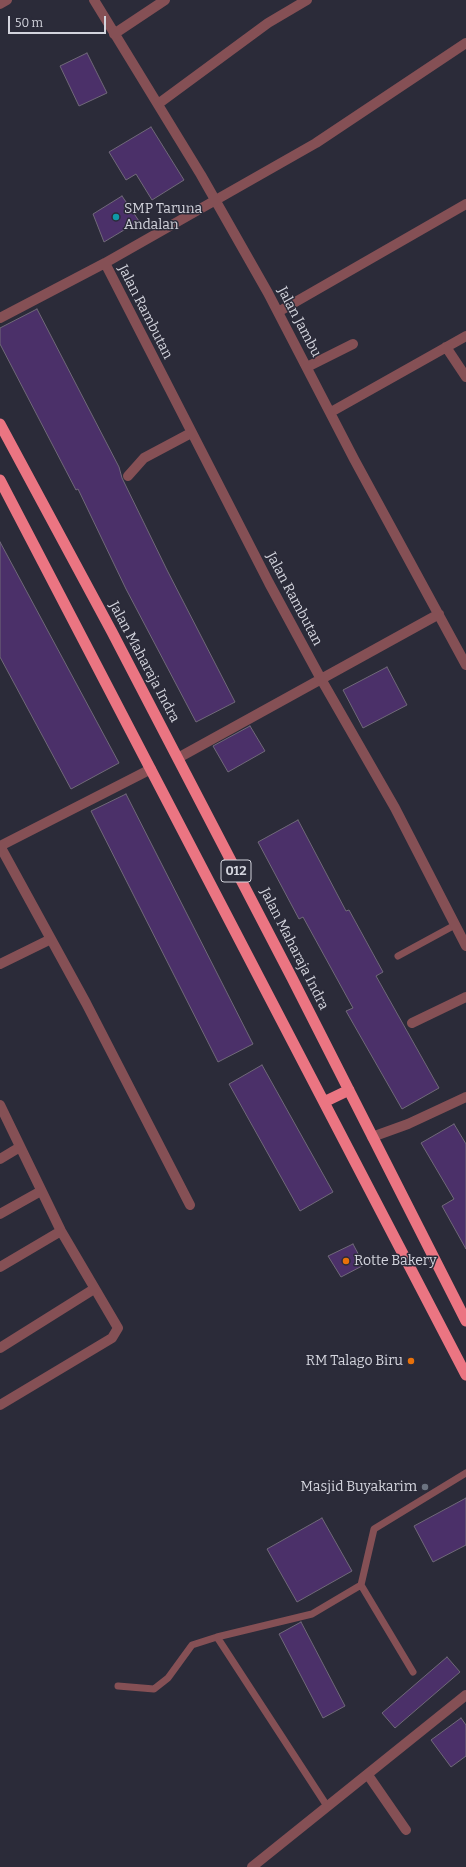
<!DOCTYPE html>
<style>
body{margin:0}
#map{position:relative;width:466px;height:1867px;overflow:hidden;background:#2b2b39;font-family:Bitter,serif}
canvas{display:block}
.scale{position:absolute;left:8px;top:16px;width:98px;height:18px;box-sizing:border-box;border:2px solid #d3d4dd;border-top:0;padding-left:5px;font-size:12px;line-height:14px;white-space:nowrap;color:#d3d4dd;-webkit-text-stroke:3px #2b2b39;paint-order:stroke}
</style>
<div id="map">
<canvas width="466" height="1867"></canvas>
<div class="scale">50 m</div>
</div>
<script>
const g = document.querySelector('canvas').getContext('2d');
g.lineJoin = 'round';
function fill(path, color) { g.fillStyle = color; g.fill(path, 'evenodd'); }
const poly = rows => new Path2D(rows.map(r => 'M' + r).join(''));
function strokePath(path, color, width, dash) { g.strokeStyle = color; g.lineWidth = width; g.lineCap = dash ? 'butt' : 'round'; g.setLineDash(dash || []); g.stroke(path); }
function drawText(font, color, halo, rows, align = 'center') {
  g.font = font + ' Bitter,serif'; g.lineWidth = 3; g.setLineDash([]); g.textBaseline = 'middle'; g.strokeStyle = halo; g.fillStyle = color; for (const [text, x, y, turn = 0] of rows) {
    g.save(); g.translate(x, y); g.rotate((+turn || 0) * Math.PI / 180); g.textAlign = isNaN(turn) ? turn : align; if (halo) g.strokeText(text, 0, 0); g.fillText(text, 0, 0); g.restore();
  }
}
const building = poly([
 [87,53,107,93,79,106,60,66,87,53],
 [151,127,184,180,152,200,136,174,126,180,109,152,151,127],
 [122,196,139,221,104,242,93,214,122,196],
 [37,309,119,467,122,478,167,570,235,702,196,722,126,589,78,489,76,490,0,344,0,328,37,309],
 [0,542,119,763,71,789,0,657,0,542],
 [387,667,407,705,363,728,343,690,387,667],
 [250,726,265,751,228,772,213,746,250,726],
 [126,794,253,1044,218,1062,91,811,126,794],
 [298,820,346,911,349,910,383,972,376,976,439,1088,402,1109,346,1011,353,1008,303,917,299,919,258,842,298,820],
 [262,1065,333,1192,300,1211,229,1084,262,1065],
 [454,1124,466,1144,466,1249,442,1206,454,1199,421,1143,454,1124],
 [353,1244,364,1265,341,1277,328,1256,353,1244],
 [466,1498,466,1545,433,1562,414,1526,466,1498],
 [322,1518,352,1571,297,1602,267,1549,322,1518],
 [301,1622,345,1706,323,1718,279,1634,301,1622],
 [447,1657,460,1672,395,1728,382,1713,447,1657],
 [461,1718,466,1725,466,1756,451,1767,431,1740,461,1718]
]);
fill(building, '#4b3069');
strokePath(building, '#706979', 1);
strokePath(poly([
 [398,956,455,925],
 [361,1585,413,1672],
 [217,1637,327,1806],
 [118,1686,154,1689,168,1678,192,1645,217,1637,312,1614,361,1585,374,1529,466,1473]
]), '#855055', 7);
strokePath(poly([
 [94,0,201,175,268,293,354,459,466,665],
 [0,4,7,0],
 [114,34,165,0],
 [158,104,268,23,307,0],
 [105,263,269,583,321,679,395,808,466,946],
 [278,312,466,204],
 [0,318,105,263,316,143,466,43],
 [446,347,466,377],
 [307,367,353,344],
 [331,412,466,336],
 [128,476,144,458,191,433],
 [178,758,439,614],
 [0,846,86,1003,190,1205],
 [0,846,151,769],
 [0,964,51,939],
 [412,1023,466,997],
 [0,1105,61,1231,118,1328,112,1338,0,1405],
 [372,1137,408,1124,466,1097],
 [0,1159,20,1147],
 [0,1214,41,1191],
 [0,1267,61,1231],
 [0,1348,94,1289],
 [368,1775,406,1830],
 [252,1867,466,1695]
]), '#855055', 10);
strokePath(poly([
 [0,424,112,632,292,978,466,1321],
 [0,480,466,1375],
 [324,1102,349,1090]
]), '#eb7582', 11);
for (const [x, y, r, color] of [
 [116,217,4,"#0f9aa8"],
 [346,1261,4,"#e8710a"],
 [411,1361,4,"#e8710a"],
 [425,1487,4,"#6b7280"]
]) { const dot = new Path2D(); dot.arc(x, y, r, 0, 2 * Math.PI); g.fillStyle = color; g.fill(dot); strokePath(dot, '#2b2b39', 1.5); }
for (const [x, y, w] of [
 [236,871,30]
]) { const box = new Path2D(); box.roundRect(x - w / 2, y - 11, w, 22, 3); g.fillStyle = '#2b2b39'; g.fill(box); strokePath(box, '#d3d4dd', 1); }
drawText('bold 13px', '#d3d4dd', null, [
 ["012",236,871]
]);
drawText('14px', '#d3d4dd', '#2b2b39', [
 ["SMP Taruna",124,209],
 ["Andalan",124,225],
 ["Rotte Bakery",354,1261],
 ["RM Talago Biru",403,1361,"right"],
 ["Masjid Buyakarim",417,1487,"right"]
], 'left');
drawText('14px', '#d3d4dd', '#2b2b39', [
 ["Jalan Rambutan",145,312,63],
 ["Jalan Jambu",299,322,62],
 ["Jalan Rambutan",294,599,62],
 ["Jalan Maharaja Indra",144,662,62],
 ["Jalan Maharaja Indra",294,949,63]
]);
</script>
